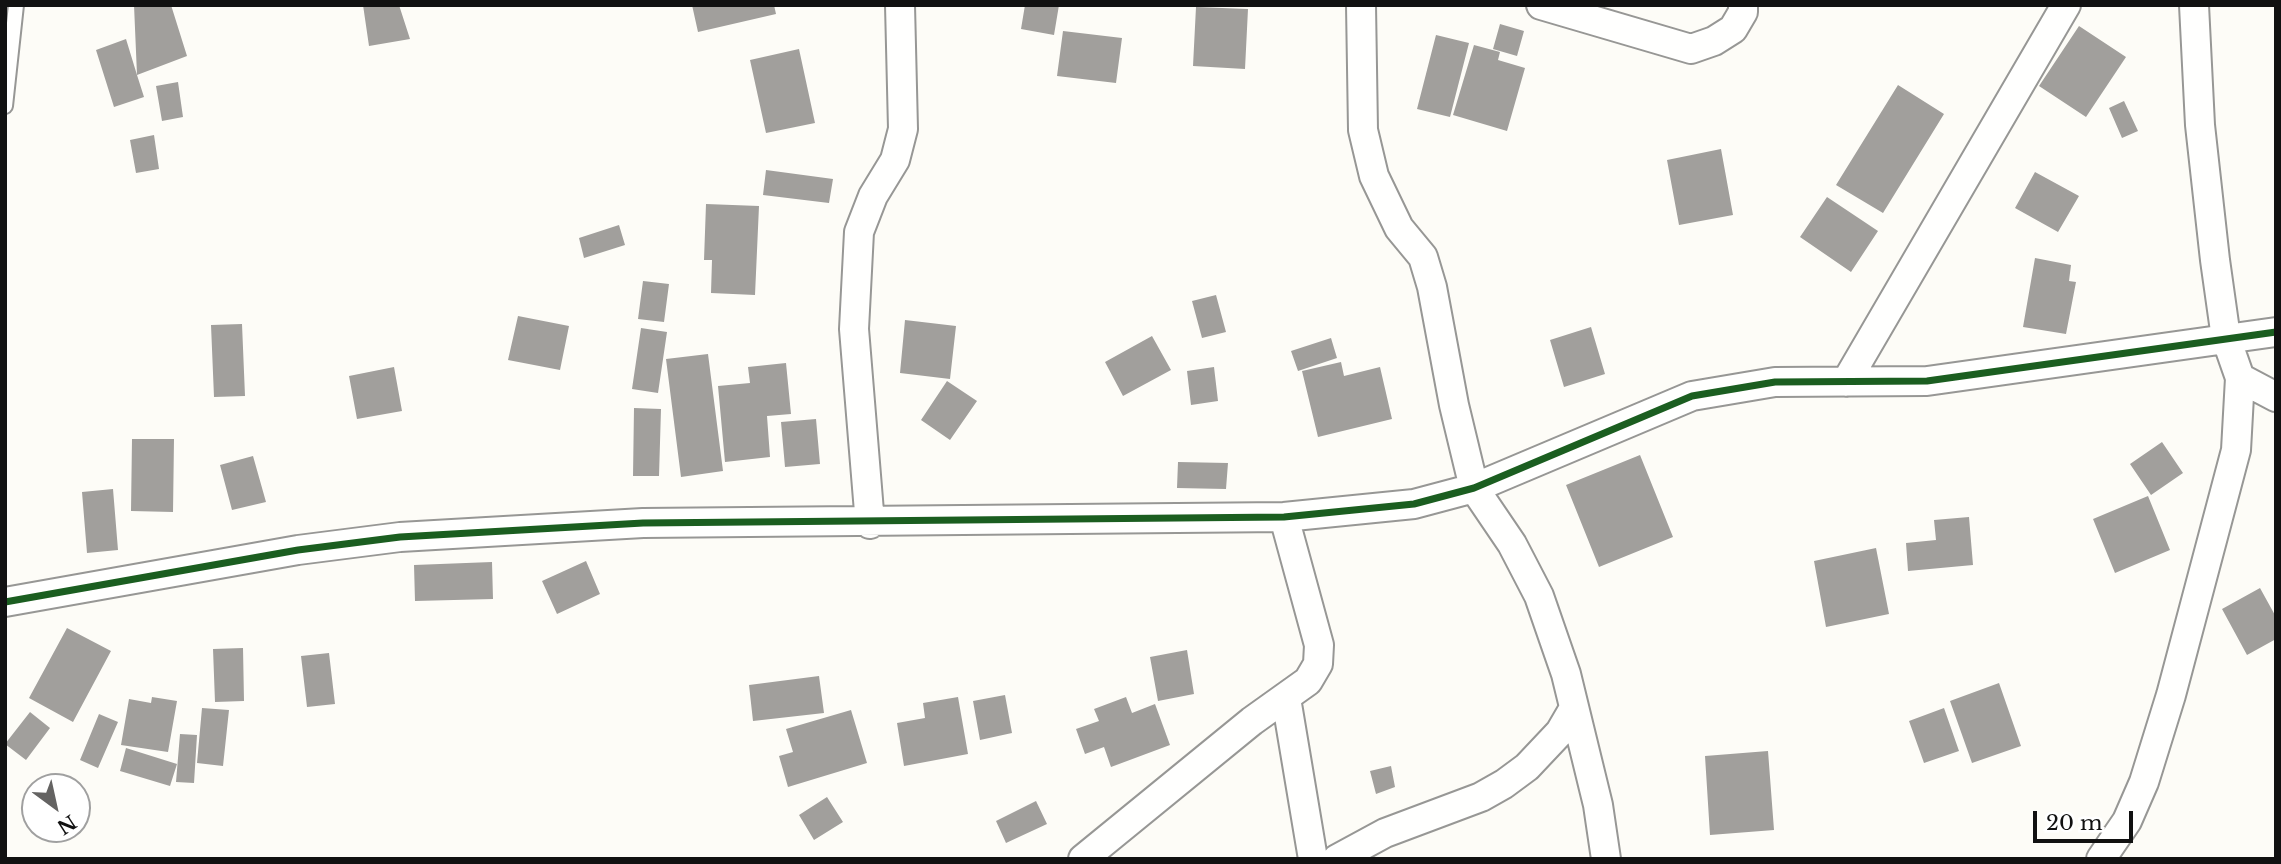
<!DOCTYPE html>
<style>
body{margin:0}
#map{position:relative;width:2281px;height:864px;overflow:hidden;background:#fdfcf7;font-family:"Libre Baskerville",serif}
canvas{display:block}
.frame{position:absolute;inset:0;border:7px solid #111;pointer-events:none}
.north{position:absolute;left:21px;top:773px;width:70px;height:70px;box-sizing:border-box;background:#fff;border:2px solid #a0a0a0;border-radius:50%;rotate:147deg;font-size:19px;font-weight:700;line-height:28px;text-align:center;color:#111}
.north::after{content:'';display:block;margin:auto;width:24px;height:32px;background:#646362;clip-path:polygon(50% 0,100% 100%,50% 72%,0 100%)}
.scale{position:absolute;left:2033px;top:811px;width:100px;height:32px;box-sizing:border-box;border:4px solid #111;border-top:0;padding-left:9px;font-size:21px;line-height:24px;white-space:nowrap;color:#111;-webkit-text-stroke:5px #fff;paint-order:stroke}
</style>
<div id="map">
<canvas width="2281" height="864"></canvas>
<div class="frame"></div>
<div class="north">N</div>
<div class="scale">20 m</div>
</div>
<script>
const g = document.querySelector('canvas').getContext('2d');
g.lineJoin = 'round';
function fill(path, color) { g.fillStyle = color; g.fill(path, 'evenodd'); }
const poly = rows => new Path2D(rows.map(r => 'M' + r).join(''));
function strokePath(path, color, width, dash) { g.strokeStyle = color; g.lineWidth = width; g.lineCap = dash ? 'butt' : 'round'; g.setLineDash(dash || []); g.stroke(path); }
fill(poly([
 [134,5,171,5,187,56,137,75,144,97,114,107,96,50,126,39,137,75],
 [363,5,399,5,410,39,369,46],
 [692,5,774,5,776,14,698,32],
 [1025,5,1059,5,1054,35,1021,29],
 [1196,7,1248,9,1245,69,1193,66],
 [1500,24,1524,31,1517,56,1493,49],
 [2079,26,2126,57,2086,117,2039,86],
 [1063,31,1122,38,1116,83,1057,76],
 [1436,35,1469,43,1450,117,1417,109],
 [1474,45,1500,52,1498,60,1525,68,1507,131,1453,115],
 [799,49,815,123,766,133,750,60],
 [178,82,183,117,162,121,156,86],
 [1898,85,1944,114,1883,213,1836,185],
 [2124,101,2138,131,2122,138,2109,108],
 [154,135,159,169,136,173,130,140],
 [1721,149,1733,215,1679,225,1667,160],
 [766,170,833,179,829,203,763,195],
 [2035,172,2079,196,2058,232,2015,208],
 [1827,197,1878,231,1851,272,1800,237],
 [706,204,759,206,755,295,711,293,712,260,704,260],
 [619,225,625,245,584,258,579,238],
 [2035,258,2071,265,2069,281,2076,282,2066,334,2023,327],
 [643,281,669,284,664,322,638,319],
 [1216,295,1226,332,1202,338,1192,301],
 [518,316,569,326,560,370,508,360],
 [905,320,956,326,950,379,900,373],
 [242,324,245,396,214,397,211,325],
 [1591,327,1605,374,1564,387,1550,340],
 [641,328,667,332,658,393,632,389],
 [1152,336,1171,370,1123,396,1105,362],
 [1331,338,1337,358,1298,371,1291,351],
 [708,354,723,471,681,477,666,359],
 [1341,362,1344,376,1380,367,1392,419,1318,437,1302,371],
 [786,363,791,414,767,416,770,457,725,462,718,386,750,383,748,367],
 [394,367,402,411,357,419,349,376],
 [1214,367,1218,401,1191,405,1187,371],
 [947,381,977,401,950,440,921,420],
 [634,408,661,409,659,476,633,476],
 [816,419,820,464,785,467,781,422],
 [132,439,174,439,173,512,131,511],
 [2162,442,2183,473,2151,495,2130,464],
 [1640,455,1673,537,1599,567,1566,485],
 [253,456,266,502,232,510,220,465],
 [1178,462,1228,463,1226,489,1177,488],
 [113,489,118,550,87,553,82,492],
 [2148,496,2170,550,2115,573,2093,519],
 [1969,517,1973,565,1908,571,1906,543,1936,540,1934,520],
 [1876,548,1889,614,1826,627,1814,561],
 [586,561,600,594,557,614,542,581],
 [492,562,493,599,415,601,414,565],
 [2260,588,2276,617,2276,639,2247,655,2222,609],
 [67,628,111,651,73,722,29,698],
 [243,648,244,701,215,702,213,649],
 [1187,650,1194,694,1158,701,1150,657],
 [329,653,335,704,307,707,301,656],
 [819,676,824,713,753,721,749,685],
 [1999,683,2021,746,1972,763,1950,701],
 [1005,695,1012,733,980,740,973,701],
 [152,697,177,701,168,752,121,745,129,699,151,703],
 [958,697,968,754,904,766,897,723,925,718,923,703],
 [1126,697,1132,713,1155,704,1170,745,1111,767,1104,747,1085,754,1076,729,1099,721,1094,709],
 [202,708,229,710,223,766,197,763],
 [1944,708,1959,751,1924,763,1909,721],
 [851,710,867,763,788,787,779,756,793,752,786,729],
 [30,712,50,728,26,760,5,744],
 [99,714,118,722,98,768,80,760],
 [180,734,197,735,194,783,176,782],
 [126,748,177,764,170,786,120,771],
 [1768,751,1774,830,1710,835,1705,756],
 [1391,766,1395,787,1376,794,1370,771],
 [827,797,843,822,814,840,799,815],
 [1036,801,1047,824,1006,843,996,821]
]), '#a19f9c');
const lane = poly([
 [5,106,16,5]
]);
const street = poly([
 [1361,5,1363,130,1374,176,1399,228,1423,257,1432,287,1454,405,1474,488,1512,544,1539,596,1566,674,1598,805,1606,859],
 [1541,5,1691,49,1714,41,1733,29,1743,12,1743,5],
 [2240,378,2276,397],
 [1846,382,2066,5],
 [870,524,854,329,859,232,873,196,895,160,903,129,900,5],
 [5,602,298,550,400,537,643,523,1284,517,1414,504,1474,488,1692,396,1775,382,1927,381,2276,332],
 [1286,698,1313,859],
 [1083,859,1252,721,1308,681,1318,664,1319,645,1284,517],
 [1337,859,1385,833,1481,797,1504,784,1527,767,1560,732,1574,708],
 [2101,859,2127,821,2144,782,2171,695,2236,450,2240,378,2226,338,2215,260,2200,125,2194,5]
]);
strokePath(lane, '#979795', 18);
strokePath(street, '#979795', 32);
strokePath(lane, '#fffffe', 14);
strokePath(street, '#fffffe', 28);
strokePath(poly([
 [5,602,298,550,400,537,643,523,1284,517,1414,504,1474,488,1692,396,1775,382,1927,381,2276,332]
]), '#1b5e20', 7);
</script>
